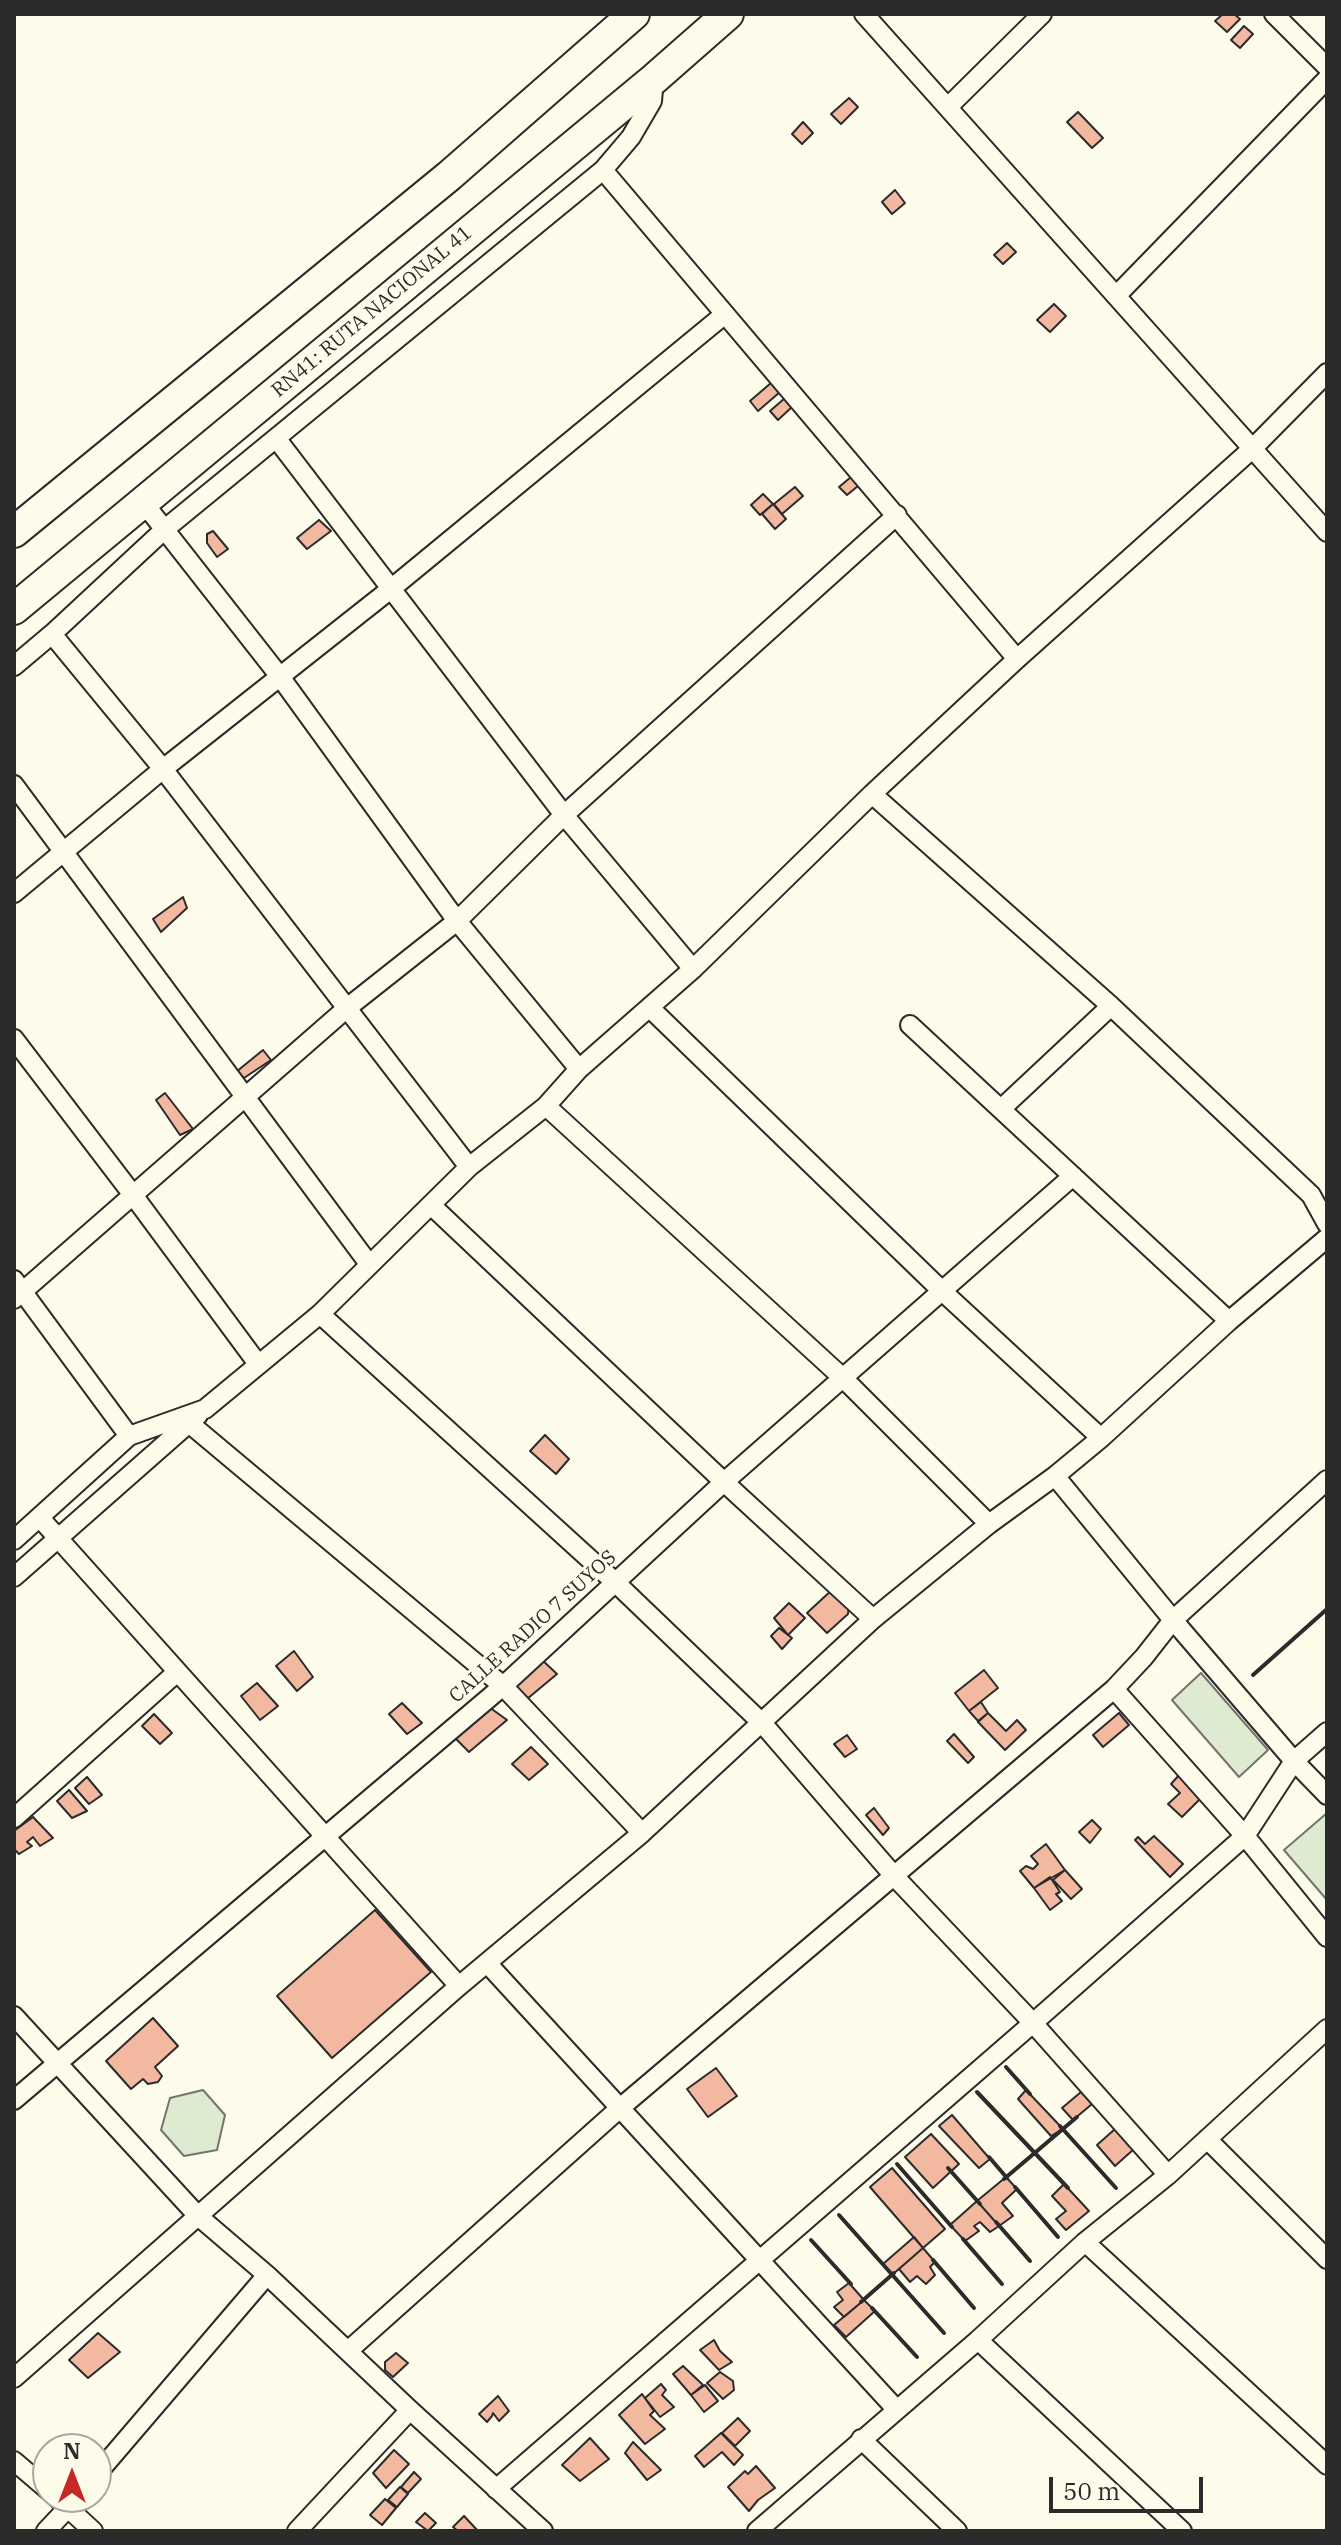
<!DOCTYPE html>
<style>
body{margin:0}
#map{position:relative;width:1341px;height:2545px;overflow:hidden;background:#fdfbea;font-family:"IBM Plex Serif",serif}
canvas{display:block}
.frame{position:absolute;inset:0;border:16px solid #2b2b2b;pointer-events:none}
.north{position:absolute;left:32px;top:2433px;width:80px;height:80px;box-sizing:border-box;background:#fdfbea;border:2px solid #a9a89e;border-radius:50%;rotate:0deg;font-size:22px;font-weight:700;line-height:32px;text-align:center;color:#2b2b2b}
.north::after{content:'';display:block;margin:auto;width:28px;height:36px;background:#c62828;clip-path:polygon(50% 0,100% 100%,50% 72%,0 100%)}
.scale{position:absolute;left:1049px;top:2477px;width:154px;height:36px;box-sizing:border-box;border:4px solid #2b2b2b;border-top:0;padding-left:10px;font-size:24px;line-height:28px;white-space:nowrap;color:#2b2b2b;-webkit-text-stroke:6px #fdfbea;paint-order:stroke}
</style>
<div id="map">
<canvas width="1341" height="2545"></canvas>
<div class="frame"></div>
<div class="north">N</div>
<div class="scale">50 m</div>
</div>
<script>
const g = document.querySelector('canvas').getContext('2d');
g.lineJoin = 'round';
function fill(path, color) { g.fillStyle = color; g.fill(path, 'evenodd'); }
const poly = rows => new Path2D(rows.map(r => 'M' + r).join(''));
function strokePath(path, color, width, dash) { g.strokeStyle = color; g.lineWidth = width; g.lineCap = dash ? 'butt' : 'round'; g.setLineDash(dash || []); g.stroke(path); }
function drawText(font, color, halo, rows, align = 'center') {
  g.font = font + ' "IBM Plex Serif",serif'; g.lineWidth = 6; g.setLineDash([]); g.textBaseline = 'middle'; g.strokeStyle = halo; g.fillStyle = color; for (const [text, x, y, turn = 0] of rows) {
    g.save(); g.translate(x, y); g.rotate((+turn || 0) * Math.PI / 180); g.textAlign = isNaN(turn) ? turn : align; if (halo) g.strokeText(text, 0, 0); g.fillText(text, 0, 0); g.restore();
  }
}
const green = poly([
 [1201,1673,1268,1750,1239,1777,1172,1700,1201,1673],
 [1327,1813,1327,1900,1284,1850,1327,1813],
 [203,2090,225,2115,217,2150,184,2156,161,2130,170,2098,203,2090]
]);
fill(green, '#deebd1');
strokePath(green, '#74746e', 2);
const building = poly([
 [1223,14,1234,14,1240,19,1227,32,1215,21,1223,14],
 [1244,26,1253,34,1240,48,1231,40,1244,26],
 [849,98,858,107,841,124,831,114,849,98],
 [1078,112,1103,138,1092,148,1067,122,1078,112],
 [803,122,813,133,802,144,792,134,803,122],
 [895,190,905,203,892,214,882,202,895,190],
 [1007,243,1016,252,1003,264,994,255,1007,243],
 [1054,304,1066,316,1050,332,1037,320,1054,304],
 [772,382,780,392,758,411,750,401,772,382],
 [785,398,793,406,778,420,770,411,785,398],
 [851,477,858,486,847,495,839,487,851,477],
 [795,487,803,496,782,514,774,504,795,487],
 [763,494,773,504,760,515,751,505,763,494],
 [773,504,786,519,775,529,762,514,773,504],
 [319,520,331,531,307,549,297,538,319,520],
 [213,531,228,549,217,557,207,543,207,534,213,531],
 [183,897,187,908,161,932,153,919,183,897],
 [263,1050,271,1060,244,1078,236,1072,263,1050],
 [165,1093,193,1129,180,1135,156,1100,165,1093],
 [545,1435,569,1459,556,1474,530,1451,545,1435],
 [834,1588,849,1604,848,1614,827,1633,807,1613,834,1588],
 [789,1603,805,1618,788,1635,774,1618,789,1603],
 [779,1628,792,1638,782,1649,771,1636,779,1628],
 [294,1651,313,1677,297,1691,276,1666,294,1651],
 [539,1657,557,1674,527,1699,511,1687,539,1657],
 [984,1670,998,1688,969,1711,955,1693,984,1670],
 [257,1683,278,1706,260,1720,241,1696,257,1683],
 [981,1702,988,1713,978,1721,969,1711,981,1702],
 [402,1703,422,1723,407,1734,389,1714,402,1703],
 [489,1707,507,1720,469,1752,452,1735,489,1707],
 [988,1713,1006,1731,1017,1720,1026,1730,1005,1750,978,1722,988,1713],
 [1119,1713,1129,1725,1103,1747,1093,1735,1119,1713],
 [154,1714,172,1733,160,1744,142,1726,154,1714],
 [954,1734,974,1757,968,1763,947,1741,954,1734],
 [847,1735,857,1749,845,1757,834,1744,847,1735],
 [531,1747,548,1764,529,1780,512,1764,531,1747],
 [1179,1775,1202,1797,1182,1817,1168,1804,1180,1793,1171,1784,1179,1775],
 [87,1777,102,1795,89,1804,75,1788,87,1777],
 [69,1790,87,1811,72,1818,57,1801,69,1790],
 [874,1808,889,1828,883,1835,866,1815,874,1808],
 [33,1817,53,1838,40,1846,33,1837,27,1842,32,1846,19,1854,14,1849,14,1831,33,1817],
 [1092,1820,1101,1829,1090,1843,1079,1832,1092,1820],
 [1154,1836,1183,1864,1170,1877,1135,1840,1138,1837,1145,1844,1154,1836],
 [1046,1844,1065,1870,1034,1888,1020,1871,1026,1866,1033,1869,1038,1864,1031,1856,1046,1844],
 [1065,1870,1082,1889,1071,1899,1053,1880,1065,1870],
 [1050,1877,1060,1892,1056,1894,1062,1901,1050,1910,1034,1888,1050,1877],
 [375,1910,431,1972,332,2058,277,1996,375,1910],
 [153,2018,178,2046,155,2067,162,2076,158,2082,148,2084,143,2079,131,2089,106,2061,153,2018],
 [716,2068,737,2096,708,2117,687,2089,716,2068],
 [1026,2090,1063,2129,1051,2136,1018,2099,1026,2090],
 [1081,2092,1092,2104,1073,2120,1062,2108,1081,2092],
 [952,2115,990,2159,979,2168,939,2126,952,2115],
 [1115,2129,1134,2149,1115,2166,1097,2145,1115,2129],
 [931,2134,959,2164,933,2188,905,2157,931,2134],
 [892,2168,945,2229,923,2248,870,2187,892,2168],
 [1006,2177,1017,2189,1002,2203,1013,2216,999,2226,977,2201,1006,2177],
 [1064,2184,1089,2211,1066,2230,1056,2219,1066,2211,1052,2196,1064,2184],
 [977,2201,999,2226,990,2232,980,2222,974,2226,979,2231,965,2241,950,2225,977,2201],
 [914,2237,923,2248,892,2275,883,2264,914,2237],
 [923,2248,935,2262,930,2267,935,2275,926,2284,917,2276,910,2282,899,2269,923,2248],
 [849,2283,864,2300,844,2317,834,2307,843,2300,837,2292,849,2283],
 [864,2300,875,2311,846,2337,834,2325,864,2300],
 [98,2333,120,2352,88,2378,69,2360,98,2333],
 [714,2340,720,2351,732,2362,719,2370,700,2350,714,2340],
 [396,2353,408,2363,393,2377,385,2370,385,2362,396,2353],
 [683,2366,703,2385,691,2395,673,2374,683,2366],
 [720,2372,733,2381,734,2390,723,2399,707,2383,720,2372],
 [661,2384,666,2390,662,2395,674,2407,660,2417,645,2398,661,2384],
 [705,2385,718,2401,704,2412,691,2395,705,2385],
 [642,2394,654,2411,650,2415,665,2429,645,2444,619,2415,642,2394],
 [498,2396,509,2411,499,2421,493,2413,492,2416,487,2422,479,2414,498,2396],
 [738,2418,750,2431,735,2446,722,2433,738,2418],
 [721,2433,743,2455,734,2465,722,2452,704,2467,695,2456,721,2433],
 [590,2438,609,2459,580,2481,562,2465,590,2438],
 [633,2442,661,2470,647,2480,625,2453,633,2442],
 [394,2450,409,2464,386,2488,373,2473,394,2450],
 [756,2466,775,2488,758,2500,749,2511,728,2487,745,2471,748,2474,756,2466],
 [414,2472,421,2479,408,2493,401,2487,414,2472],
 [400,2487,408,2494,397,2507,388,2500,400,2487],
 [385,2499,396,2508,382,2525,370,2515,385,2499],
 [425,2513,436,2523,428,2531,416,2522,425,2513],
 [464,2516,478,2531,458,2531,453,2527,464,2516]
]);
fill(building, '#f2b8a0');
strokePath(building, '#2b2b2b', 2);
const minor = poly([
 [864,14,1327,532],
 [1274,14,1327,67],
 [948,107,1042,14],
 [603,170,1017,659],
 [1117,295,1327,79],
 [276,438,564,815,693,969],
 [143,502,281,678,457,921,579,1069],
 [52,634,165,529,603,170,631,137,652,101,654,79],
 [14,666,52,634,163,769,469,1167],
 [14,785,369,1264],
 [872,794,1111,1006,1311,1195,1327,1224],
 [14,893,163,769,392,588,725,314],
 [650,1008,941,1290,1101,1438],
 [910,1025,1229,1321],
 [14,1039,133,1195,258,1364],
 [546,1106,844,1379,989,1524],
 [1001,1109,1111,1006],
 [432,1206,724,1482,873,1619],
 [14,1280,129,1436],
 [14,1299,347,1008,457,921,564,815,897,515],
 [320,1314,616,1583,763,1724,895,1877,1033,2023,1168,2175],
 [189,1423,503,1686,642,1833],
 [1055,1476,1173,1620,1294,1761,1327,1795],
 [40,1518,459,1986],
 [14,1540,129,1436,205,1409,320,1314,469,1167,546,1106,579,1069,693,969,872,794,1017,659,1252,449,1327,373],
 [14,1577,198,1415],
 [1114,1689,1245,1836,1327,1937],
 [14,1818,176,1673],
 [487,1963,896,2409],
 [14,2016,198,2216,267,2275,410,2410,543,2531],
 [14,2100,503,1686,724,1482,1073,1176],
 [1207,2139,1327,2259],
 [1085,2242,1327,2465],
 [978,2340,1182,2531],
 [349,2350,620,2108,1114,1689,1144,1657,1173,1620,1327,1480],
 [14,2378,459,1986,642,1833,873,1619,989,1524,1055,1476,1101,1438,1229,1321,1327,1238],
 [861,2439,957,2531],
 [14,2461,48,2490],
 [96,2475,267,2275],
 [496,2489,1033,2023,1245,1836,1294,1761,1327,1732],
 [56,2497,93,2531],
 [46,2531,78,2497],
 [297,2531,410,2410],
 [757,2531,978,2340,1085,2242,1168,2175,1327,2029]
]);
const primary = poly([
 [14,532,449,176,634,14],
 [14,609,654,79,728,14]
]);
strokePath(minor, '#2b2b2b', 22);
strokePath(primary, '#2b2b2b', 34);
strokePath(minor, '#fdfbea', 18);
strokePath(primary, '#fdfbea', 30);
strokePath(poly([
 [1253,1675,1327,1609],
 [1006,2067,1030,2094],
 [977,2092,1068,2188],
 [1060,2126,1116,2188],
 [989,2157,1007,2178],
 [897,2164,952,2227],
 [948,2168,980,2204],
 [1004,2179,1077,2117],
 [1015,2187,1058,2237],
 [839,2215,944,2333],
 [996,2222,1030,2261],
 [963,2239,1002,2284],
 [811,2240,851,2284],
 [933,2260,974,2308],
 [861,2302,894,2273],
 [872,2308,917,2357]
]), '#2b2b2b', 4);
drawText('20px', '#2b2b2b', '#fdfbea', [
 ["RN41: RUTA NACIONAL 41",372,312,-40],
 ["CALLE RADIO 7 SUYOS",533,1627,-42]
]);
</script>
